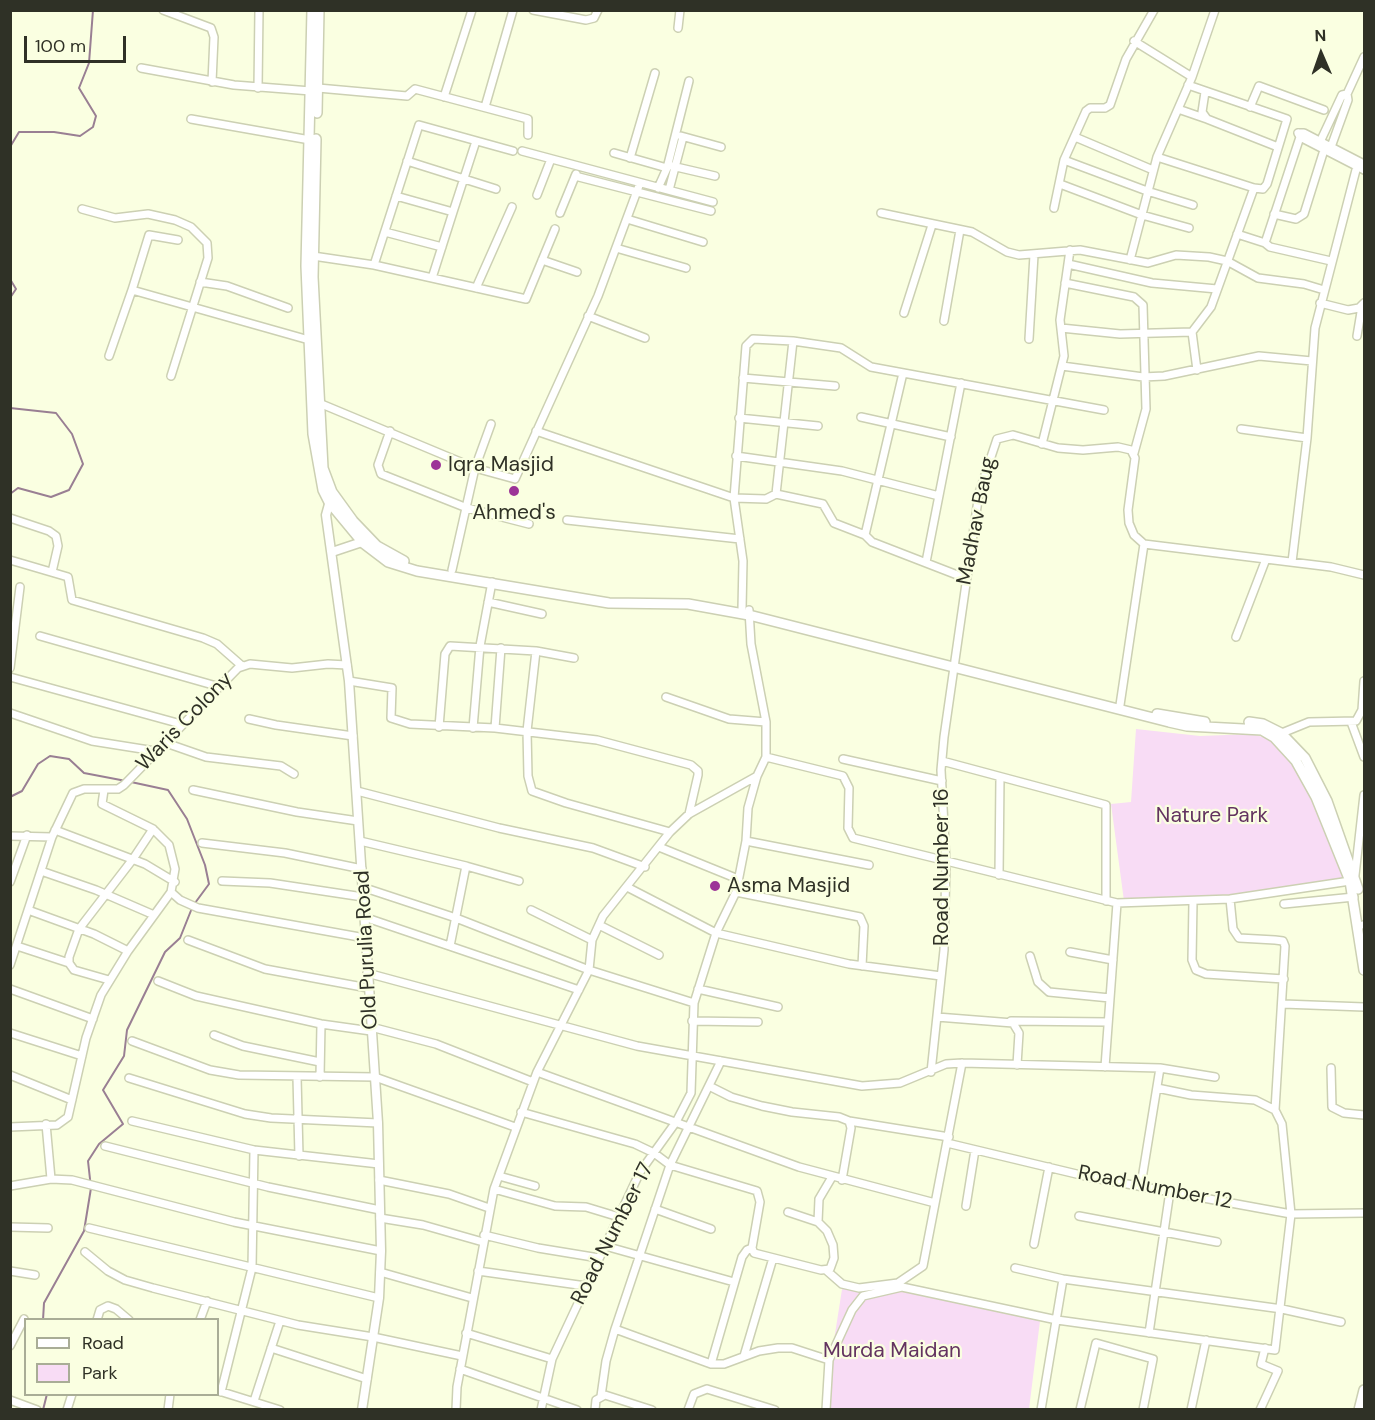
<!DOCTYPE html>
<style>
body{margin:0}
#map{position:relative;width:1375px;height:1420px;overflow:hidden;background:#faffe1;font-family:"DM Sans",sans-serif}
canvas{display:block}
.frame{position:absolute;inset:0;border:12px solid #2f3126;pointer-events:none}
.legend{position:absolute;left:24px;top:1318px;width:195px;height:78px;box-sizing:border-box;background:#faffe1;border:2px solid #a9ad96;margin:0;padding:8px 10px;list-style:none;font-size:18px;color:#2f3126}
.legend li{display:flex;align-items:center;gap:12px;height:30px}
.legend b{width:30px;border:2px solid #a9ad96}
.north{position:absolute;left:1291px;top:24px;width:60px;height:60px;-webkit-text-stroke:4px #faffe1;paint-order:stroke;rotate:358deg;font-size:16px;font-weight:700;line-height:24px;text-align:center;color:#2f3126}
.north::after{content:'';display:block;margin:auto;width:21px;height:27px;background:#2f3126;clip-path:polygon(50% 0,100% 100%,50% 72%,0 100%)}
.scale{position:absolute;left:24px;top:36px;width:102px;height:27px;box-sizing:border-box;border:3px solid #2f3126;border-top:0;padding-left:8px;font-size:18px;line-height:21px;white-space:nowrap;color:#2f3126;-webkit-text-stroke:4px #faffe1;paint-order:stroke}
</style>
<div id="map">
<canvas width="1375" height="1420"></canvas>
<div class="frame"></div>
<ul class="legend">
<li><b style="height:8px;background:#fff"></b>Road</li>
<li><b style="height:16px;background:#f8dcf5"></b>Park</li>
</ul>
<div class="north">N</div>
<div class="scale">100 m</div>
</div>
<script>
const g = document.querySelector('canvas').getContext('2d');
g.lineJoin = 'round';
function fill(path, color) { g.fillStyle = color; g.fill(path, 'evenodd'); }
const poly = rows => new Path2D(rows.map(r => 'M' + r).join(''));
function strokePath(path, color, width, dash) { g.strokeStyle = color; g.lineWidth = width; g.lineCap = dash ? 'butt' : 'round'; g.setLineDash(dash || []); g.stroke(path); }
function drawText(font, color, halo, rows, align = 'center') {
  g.font = font + ' "DM Sans",sans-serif'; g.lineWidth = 4.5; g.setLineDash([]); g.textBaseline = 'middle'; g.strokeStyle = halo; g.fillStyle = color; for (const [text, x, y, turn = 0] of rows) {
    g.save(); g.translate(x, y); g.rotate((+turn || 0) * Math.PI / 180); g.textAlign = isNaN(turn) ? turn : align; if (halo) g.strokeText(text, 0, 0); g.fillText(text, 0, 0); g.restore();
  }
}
fill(poly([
 [1136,729,1200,736,1252,734,1274,740,1293,756,1344,878,1245,894,1124,901,1111,804,1131,802],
 [843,1283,1041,1313,1029,1409,823,1410]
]), '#f8dcf5');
strokePath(poly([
 [10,147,19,132,54,132,80,136,93,127,96,116,79,88,89,63,93,10],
 [10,279,16,289,10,298],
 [10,408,56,413,72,434,83,464,69,490,51,497,18,488,10,494],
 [131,782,168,790,187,819,205,865,209,884,195,903],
 [10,797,22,791,38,764,50,756,69,759,84,773,126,781],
 [43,1320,44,1303,84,1231,91,1188,88,1161,99,1144,123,1124,103,1090,124,1056,127,1030,165,952,180,938,192,908],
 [43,1410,47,1394]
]), '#997f93', 2);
const minor = poly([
 [163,10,211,28,214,37,212,82],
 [533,10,586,20,594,18,598,10],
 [678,28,680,10],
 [1134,41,1192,77],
 [141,68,234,85,311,91],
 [258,88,259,10],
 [318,88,407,96,415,89,528,119,528,135],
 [1205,92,1202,112,1207,119,1278,147],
 [1347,94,1364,57],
 [444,97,472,10],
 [485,107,513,10],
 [1250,107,1259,86,1324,110],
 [1178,109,1207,119],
 [191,119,310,140],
 [1298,133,1300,137,1364,170],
 [1298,133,1304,133,1364,164],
 [681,136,721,147],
 [1075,137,1153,170],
 [1300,137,1265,243,1270,247,1331,261],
 [1320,142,1342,95,1347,94,1348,100,1331,147],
 [522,151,713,202],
 [614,153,667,168,658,188],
 [1157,157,1254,188,1263,189,1267,184,1287,119,1188,85],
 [630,158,655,73],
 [1064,160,1147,191,1193,205],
 [407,161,496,189],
 [672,166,715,176],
 [667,168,689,81],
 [575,176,711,211],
 [1060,184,1142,215,1189,228],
 [669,190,683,137],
 [537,195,551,159],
 [396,196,453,212,476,141],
 [1054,208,1064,160,1086,111,1090,108,1105,108,1110,105,1126,59,1154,10],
 [82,209,115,218,148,214,175,220,191,227,207,243,208,258,171,376],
 [560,213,576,174],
 [881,213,972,232,1007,252,1019,255,1080,250,1148,263,1176,255,1209,257,1227,261,1258,278,1304,284,1324,290],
 [1274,214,1296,219,1304,214,1324,150],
 [627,219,703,242],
 [385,232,442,247],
 [1237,234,1265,243],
 [616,248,686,268],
 [313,256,374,265,526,299,555,229],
 [542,260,577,272],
 [1130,260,1157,157,1192,77,1215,10],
 [1068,264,1152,283,1217,289],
 [374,265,419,125,513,151],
 [432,278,453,212],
 [200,282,227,286,288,308],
 [1065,283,1134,297,1143,305,1146,409,1134,453],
 [476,288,512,207],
 [132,290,149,235,178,240],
 [1320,303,1348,310,1359,308,1364,303],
 [904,313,932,225],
 [588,316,645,338],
 [944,321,960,230],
 [1061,328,1120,334,1192,332],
 [1357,336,1362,306],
 [1029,339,1034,255],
 [109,356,132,290,309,340],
 [1062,366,1143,377,1164,376,1259,356,1312,361],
 [1197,370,1192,332,1211,307,1254,188],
 [903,373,865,535,872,542,965,578],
 [743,378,835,386],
 [319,403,475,468,452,570],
 [861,417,951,437],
 [739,418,818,426],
 [491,424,475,468,515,479,598,296,640,183],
 [1241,429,1307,438],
 [390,431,378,465,381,474,467,508,529,524],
 [536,431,734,498,746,346,753,339,793,341,841,348,871,367,1104,410],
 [1042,444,1064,356,1060,320,1070,250],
 [736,456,842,471,939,496],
 [776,494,823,504,834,523,865,535],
 [10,518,49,531,56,536,58,546,52,572],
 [567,520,740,539],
 [10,560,68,577,72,600,203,638,217,644,242,666],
 [926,562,961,383],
 [1292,562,1307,438,1315,328,1357,166],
 [488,602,542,614],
 [742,609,743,561,734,498,766,499,776,494,793,341],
 [40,636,220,687],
 [1236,637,1266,559],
 [536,651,527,731,528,776,532,791,566,803,670,832],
 [10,668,20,587],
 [10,677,181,724],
 [349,681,392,688,391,718,410,724,495,728,597,740,691,765,698,771,698,775,689,814],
 [666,697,729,719,766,722],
 [1120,705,1144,544,1331,567,1364,575],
 [10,713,92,741,155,751],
 [249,719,276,725,353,736],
 [1351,722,1364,757],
 [439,727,445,654,450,646,536,651,574,658],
 [473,728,480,646,492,582],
 [495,728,501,648],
 [1277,735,1309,722,1356,721,1362,710,1364,681],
 [163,742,206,757,281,766,294,774],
 [766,757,843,776,849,788,848,828,853,838,1117,903,1105,1067],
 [843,759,942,781],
 [942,761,1106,805,1106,901],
 [104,790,102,804,153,829,169,845,175,869,171,892,180,900,198,908,365,938],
 [193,790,297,812,358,821],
 [357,791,499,828,593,848,645,867],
 [55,830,145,864,175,882],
 [10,836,52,837],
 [360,841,466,866,450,946],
 [746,841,869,865],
 [202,843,285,853,362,869],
 [659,847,738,879],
 [466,866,519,881],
 [41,871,96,890,154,915],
 [999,875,1000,777],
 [1355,875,1364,795],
 [222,881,270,883,363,897],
 [10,882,27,835],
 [362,887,456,918,589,970,694,1003],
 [627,887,716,933,849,964,941,976],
 [736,892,860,917,864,926,862,966],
 [1230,899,1233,929,1239,938,1275,940,1283,941,1285,946,1275,1110],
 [1193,902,1192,960,1196,970,1206,974,1284,979],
 [1117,903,1230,899,1350,881],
 [1284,904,1354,897],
 [28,910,94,934,128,951],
 [531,910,592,940],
 [364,917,579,990],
 [599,925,659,955],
 [1363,925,1364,925],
 [188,940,265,969,368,988],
 [17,946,69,963],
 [1070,952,1113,960],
 [1030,956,1038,982,1049,992,1110,998],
 [10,965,52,837,73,793,84,789,118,789,124,785,238,668,250,664,292,668,328,664,347,665],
 [367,973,637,1046,862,1086,900,1083,946,1064,962,1063,1160,1068,1215,1077],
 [109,980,74,970,69,963,69,957,79,929,133,859,153,829],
 [158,981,196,996,321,1024,371,1031],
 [10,989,93,1019],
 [698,989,778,1007],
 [1283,1004,1364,1007],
 [937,1017,1013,1023,1019,1033,1017,1065],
 [692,1021,758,1022],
 [1011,1021,1108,1022],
 [371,1027,436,1044,533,1082],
 [10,1033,82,1056],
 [214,1035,243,1046,320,1062],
 [132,1041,210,1070,239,1075,375,1077,515,1127],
 [1331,1068,1332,1107,1344,1113,1364,1115],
 [537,1072,799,1167,935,1203],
 [931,1072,944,950,946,863,941,770,944,737,979,493,997,439,1013,435,1058,448,1083,450,1118,447,1131,450,1135,458,1128,510,1129,523,1134,535,1144,544],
 [10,1075,72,1100],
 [297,1077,299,1156],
 [320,1077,321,1024],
 [129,1078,245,1114,271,1118,378,1123],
 [709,1086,731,1097,762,1106,792,1112,839,1117,849,1121,851,1128,842,1180],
 [521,1112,635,1144,654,1153,670,1165,757,1191,760,1202,752,1248,754,1253,821,1270,830,1269,834,1258,833,1245,827,1231,818,1222,788,1212],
 [132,1121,254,1150,379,1164],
 [849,1121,949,1137],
 [46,1124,51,1179],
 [10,1127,57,1125,68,1117,86,1038,101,995,128,951,171,892],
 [947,1143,1089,1177,1291,1214,1364,1213],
 [105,1146,268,1187,380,1210],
 [499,1176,535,1186],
 [379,1180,449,1194,489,1208],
 [1141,1185,1160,1068],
 [10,1186,51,1179,72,1180,234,1222,381,1251],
 [494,1189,555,1206,586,1207,619,1217],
 [966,1206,975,1150],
 [655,1209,711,1229],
 [1079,1216,1217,1242],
 [380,1218,423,1225,483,1242],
 [818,1222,819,1199,832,1177],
 [10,1227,48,1228],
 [89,1228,379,1298],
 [484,1235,538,1248,599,1258],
 [1034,1244,1049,1167],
 [605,1246,734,1282],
 [85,1252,108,1271,125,1280,153,1288,298,1325,373,1337,462,1356],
 [1015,1268,1063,1279,1282,1309,1341,1322],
 [826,1270,842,1284,859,1288,898,1283,923,1266,962,1063],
 [10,1271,35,1275],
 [478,1271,586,1286],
 [380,1272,472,1298],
 [97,1320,100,1310,108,1306,116,1309,129,1320],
 [200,1320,207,1301],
 [615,1329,711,1364,724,1364,759,1351,778,1348,792,1348,829,1360],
 [466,1333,552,1359],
 [1149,1333,1170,1191],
 [10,1346,24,1319],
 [271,1348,367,1379],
 [744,1356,773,1258],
 [711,1364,742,1257,747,1250,752,1248],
 [460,1369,577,1410],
 [219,1391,280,1410],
 [221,1392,252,1268,254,1150],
 [601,1396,606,1361,615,1329,670,1165,721,1061],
 [10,1400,37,1410],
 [254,1401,280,1321],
 [67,1410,72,1394],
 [168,1410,170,1394],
 [456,1410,457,1387,494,1189,537,1072,589,970,592,940,603,916,670,832,689,814,757,776],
 [541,1410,552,1359,605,1246,640,1172,676,1122,691,1093,694,1003,716,933,736,892,746,841,748,808,757,776,766,757,766,722,751,644,749,610],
 [595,1410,596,1400,605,1395,652,1410],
 [688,1410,694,1394,707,1389,775,1410],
 [826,1410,829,1360,852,1310,863,1296,902,1287,1057,1320,1275,1350,1291,1214,1282,1124,1275,1110,1255,1100,1191,1095,1157,1088],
 [1041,1410,1063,1279],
 [1080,1410,1096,1343,1153,1359,1143,1410],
 [1191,1410,1206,1340],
 [1260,1410,1278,1371,1261,1364,1265,1348]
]);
const major = poly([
 [331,497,326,515,349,681,378,1123,381,1251,379,1298,362,1410],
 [332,552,368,540]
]);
const highway = poly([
 [312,10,306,266,313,434,323,490,329,502,363,543,388,562,417,571,609,603,688,604,749,615,1169,722,1187,726,1262,730,1274,737,1296,761,1316,797,1350,881,1364,970],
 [317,113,319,10],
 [316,139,313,277,323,468,332,492,353,521,377,546,404,561],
 [1157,714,1205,722],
 [1249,722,1263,724,1281,733,1305,758,1327,801,1358,889],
 [1359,1410,1364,1390]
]);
strokePath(minor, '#ccd0b3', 10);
strokePath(major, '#ccd0b3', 11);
strokePath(highway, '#ccd0b3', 12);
strokePath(minor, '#fff', 7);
strokePath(major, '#fff', 8);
strokePath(highway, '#fff', 9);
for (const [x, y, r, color] of [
 [436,465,6,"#9c3497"],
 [514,491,6,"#9c3497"],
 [715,886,6,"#9c3497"]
]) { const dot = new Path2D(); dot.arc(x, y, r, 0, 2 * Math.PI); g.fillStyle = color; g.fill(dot); strokePath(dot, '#faffe1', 2); }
drawText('21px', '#2f3126', '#faffe1', [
 ["Iqra Masjid",448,465],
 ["Ahmed's",514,513,"center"],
 ["Asma Masjid",727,886]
], 'left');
drawText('21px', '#2f3126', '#faffe1', [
 ["Madhav Baug",977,521,-79],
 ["Waris Colony",185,722,-46],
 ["Road Number 16",942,867,-90],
 ["Old Purulia Road",367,950,-93],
 ["Road Number 12",1155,1188,11],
 ["Road Number 17",613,1234,-63]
]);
drawText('21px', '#633360', '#faffe1', [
 ["Nature Park",1212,816],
 ["Murda Maidan",892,1351]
]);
</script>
